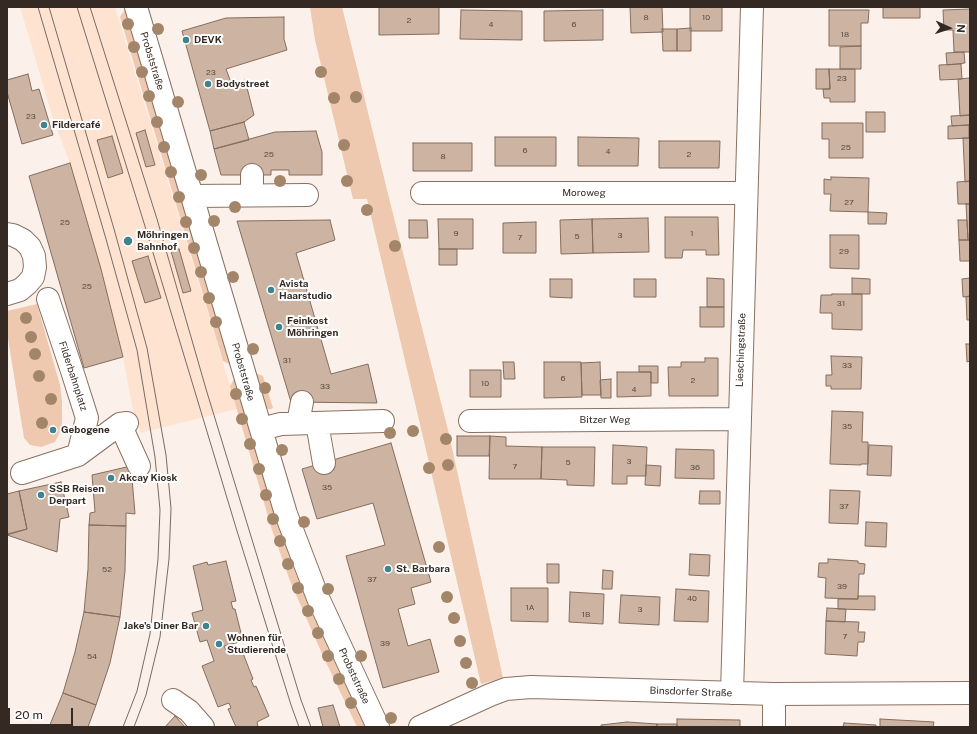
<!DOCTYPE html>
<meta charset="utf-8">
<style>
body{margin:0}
#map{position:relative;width:977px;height:734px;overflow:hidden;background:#fcf1ea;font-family:"Public Sans",sans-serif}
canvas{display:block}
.frame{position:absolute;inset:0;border:8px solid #342a23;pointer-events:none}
.north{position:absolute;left:929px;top:8px;width:40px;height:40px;-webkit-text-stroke:3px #fff;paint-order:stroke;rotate:93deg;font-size:11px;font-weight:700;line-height:16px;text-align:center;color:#342a23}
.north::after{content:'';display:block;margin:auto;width:14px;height:18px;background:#342a23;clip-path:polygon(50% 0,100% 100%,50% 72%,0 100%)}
.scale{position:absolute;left:8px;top:708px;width:65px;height:18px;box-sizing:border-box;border:2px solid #342a23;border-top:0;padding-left:5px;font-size:12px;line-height:14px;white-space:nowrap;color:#342a23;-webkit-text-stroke:3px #fff;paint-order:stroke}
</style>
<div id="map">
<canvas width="977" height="734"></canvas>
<div class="frame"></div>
<div class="north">N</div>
<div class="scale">20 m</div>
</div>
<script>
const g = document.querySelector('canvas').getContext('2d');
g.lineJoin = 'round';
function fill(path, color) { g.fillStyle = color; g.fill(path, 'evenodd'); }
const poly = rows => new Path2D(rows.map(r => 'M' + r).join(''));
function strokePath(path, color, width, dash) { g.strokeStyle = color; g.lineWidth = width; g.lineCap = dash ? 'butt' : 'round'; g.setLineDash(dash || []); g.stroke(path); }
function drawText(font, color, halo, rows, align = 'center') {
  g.font = font + ' "Public Sans",sans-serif'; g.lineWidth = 4; g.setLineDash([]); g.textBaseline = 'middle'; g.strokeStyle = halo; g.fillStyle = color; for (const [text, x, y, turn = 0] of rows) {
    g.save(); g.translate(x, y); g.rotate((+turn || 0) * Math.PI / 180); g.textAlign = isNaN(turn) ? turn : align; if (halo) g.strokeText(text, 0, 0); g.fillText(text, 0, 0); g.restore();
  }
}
fill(poly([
 [20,7,115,7,237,409,140,433,137,415,134,416,123,357,101,269,70,163,54,122]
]), '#ffe3d1');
fill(poly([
 [310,7,342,7,390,202,448,430,503,678,481,684,367,199,353,199,315,40],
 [126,8,231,365,223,361,120,17],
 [37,304,60,385,62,401,62,428,55,442,41,447,30,445,24,438,7,332,7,311],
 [255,373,263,376,273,408,271,409,268,409,265,406],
 [234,379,279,527,297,577,366,727,357,727,323,656,290,581,272,530,230,386]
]), '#eec8af');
const building = poly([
 [379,7,439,7,439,34,379,35,379,7],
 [630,7,662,7,663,32,631,33,630,7],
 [690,7,722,7,722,31,690,31,690,7],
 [883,7,920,7,920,18,883,18,883,7],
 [970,9,970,52,954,52,953,30,944,30,943,10,970,9],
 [461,10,522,11,522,40,460,39,461,10],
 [603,10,603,40,544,41,544,11,603,10],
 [829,10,869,10,868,23,861,23,861,46,829,46,829,10],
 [284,17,284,39,287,50,226,69,232,85,245,80,254,115,244,122,210,131,182,31,226,18,284,17],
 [691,28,691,51,677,51,677,29,691,28],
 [662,29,677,29,677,51,663,51,662,29],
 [861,46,861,69,840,69,840,47,861,46],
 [964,52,965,63,947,65,946,53,964,52],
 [961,64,962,79,940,80,939,65,961,64],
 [816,69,829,69,830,89,816,89,816,69],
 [829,69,855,69,855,102,830,102,830,98,824,98,823,89,830,89,829,69],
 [28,74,32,91,39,89,53,135,22,144,7,92,7,80,28,74],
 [970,78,970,115,960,116,958,79,970,78],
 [866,112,885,112,885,132,866,132,866,112],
 [970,115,970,125,952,126,951,116,970,115],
 [244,122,249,140,214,149,210,131,244,122],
 [822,123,863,123,863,158,829,158,829,139,822,139,822,123],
 [969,125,969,138,948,139,948,126,969,125],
 [145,130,155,165,146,167,136,133,145,130],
 [316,131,322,152,322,175,289,175,289,170,271,170,271,175,221,175,214,149,275,132,316,131],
 [112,136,123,173,108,178,97,140,112,136],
 [495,137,556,137,556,166,495,166,495,137],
 [578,137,639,138,638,166,578,166,578,137],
 [963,138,970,138,970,181,965,182,963,138],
 [659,141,720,141,719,168,659,168,659,141],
 [413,143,472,143,472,171,413,171,413,143],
 [70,163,101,269,123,357,84,368,29,176,70,163],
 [831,177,869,178,868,212,830,211,831,194,824,194,824,179,831,180,831,177],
 [970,181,970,204,958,204,957,182,970,181],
 [966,204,970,204,970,240,968,240,966,204],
 [868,212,887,213,886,224,868,224,868,212],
 [665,217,718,217,719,255,706,255,706,250,683,250,682,258,665,258,665,217],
 [648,218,649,252,593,253,592,219,648,218],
 [438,219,473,219,473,249,439,249,438,219],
 [592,219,593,253,561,254,560,220,592,219],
 [330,220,335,240,296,253,331,374,368,364,377,403,291,402,237,221,330,220],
 [409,220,427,220,428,238,409,238,409,220],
 [958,220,967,220,968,240,959,240,958,220],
 [536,222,536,253,503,253,503,223,536,222],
 [830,235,859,235,859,269,830,268,830,235],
 [959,240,970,240,970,261,960,261,959,240],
 [179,249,191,291,183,293,171,251,179,249],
 [439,249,457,249,457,265,439,265,439,249],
 [148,256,161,298,145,303,132,261,148,256],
 [707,278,724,279,724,307,707,307,707,278],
 [852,278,870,279,870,294,852,294,852,278],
 [970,278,970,296,963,297,962,279,970,278],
 [550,279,572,279,572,298,550,297,550,279],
 [634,279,656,279,656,297,634,297,634,279],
 [832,294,862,294,862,330,832,329,832,313,820,313,821,295,832,295,832,294],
 [970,296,970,320,967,320,966,297,970,296],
 [700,307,724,307,724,327,700,327,700,307],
 [966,344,970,344,970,361,967,362,966,344],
 [831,356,862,357,861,389,831,389,831,386,826,386,826,375,832,375,831,356],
 [705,358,718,358,718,396,669,396,668,367,681,367,681,362,705,362,705,358],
 [503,362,514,362,515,379,504,379,503,362],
 [544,362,581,362,582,397,544,398,544,362],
 [600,362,601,395,582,395,581,363,600,362],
 [639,366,658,366,658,383,651,383,651,372,639,372,639,366],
 [470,370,501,370,501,397,470,397,470,370],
 [617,372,651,372,651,396,617,397,617,372],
 [611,379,611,398,601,398,600,380,611,379],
 [832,411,863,412,862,442,868,442,868,464,861,464,861,465,830,464,832,411],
 [457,436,490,436,489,456,457,456,457,436],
 [490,436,506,437,506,446,542,447,541,479,489,479,490,436],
 [391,443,431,582,411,588,415,604,398,609,408,646,430,639,439,672,383,688,346,556,385,545,373,503,317,519,302,469,391,443],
 [613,445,647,447,646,476,627,476,627,484,612,484,613,445],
 [869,445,892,446,891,476,867,475,869,445],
 [542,447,595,447,594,486,567,485,567,480,541,479,542,447],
 [676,449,714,450,714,479,675,478,676,449],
 [646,465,661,466,660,486,645,485,646,465],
 [131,466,135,514,126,513,126,526,89,525,90,513,95,512,92,475,131,466],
 [61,482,69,517,60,519,57,552,7,535,27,529,19,491,61,482],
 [830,490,860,491,858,524,829,523,830,490],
 [19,491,27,529,7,534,7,494,19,491],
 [700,491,720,491,720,504,699,504,700,491],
 [866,522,887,523,886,547,865,546,866,522],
 [89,525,126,526,125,571,120,617,84,612,88,569,89,525],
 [690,554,710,555,709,576,689,575,690,554],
 [828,559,858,561,858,563,865,564,864,574,859,574,858,599,825,598,826,578,818,577,819,563,828,563,828,559],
 [226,561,236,601,231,602,233,609,235,609,243,641,224,646,228,654,241,648,253,679,251,680,254,687,256,686,269,716,257,722,258,727,236,727,228,709,231,708,229,703,218,707,202,666,214,661,207,640,200,642,192,613,203,610,193,566,207,562,208,565,226,561],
 [547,564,559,564,559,583,547,583,547,564],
 [603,570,613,571,612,589,602,589,603,570],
 [511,588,548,588,548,622,511,621,511,588],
 [676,589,709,591,708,622,674,621,676,589],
 [570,592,604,594,603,624,569,622,570,592],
 [621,595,660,597,659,625,619,623,621,595],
 [858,596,875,596,875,610,838,609,838,599,858,599,858,596],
 [827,608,846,609,845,622,826,621,827,608],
 [84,612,120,617,110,663,96,705,63,693,75,652,84,612],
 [826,621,859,622,858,632,865,632,864,642,858,642,857,656,825,654,826,621],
 [63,693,96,705,88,727,49,727,63,693],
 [333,705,340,727,323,727,318,708,333,705],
 [175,716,185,727,165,727,175,716],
 [677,719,740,720,740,727,677,727,677,719],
 [880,719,934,722,933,727,880,727,880,719],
 [627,722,657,724,657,727,601,727,601,725,627,722],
 [844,723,876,725,876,727,843,727,844,723],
 [657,724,677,724,677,727,657,727,657,724]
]);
fill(building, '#cdb3a1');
strokePath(building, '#856d5d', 1);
const minor = poly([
 [136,7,286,514,318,598,378,727],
 [422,193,746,193],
 [252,195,252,175],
 [193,196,307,195],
 [7,234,13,235,23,240,30,247,34,256,35,267,33,277,27,284,20,290,7,294],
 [48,299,73,374,87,418,78,455],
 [470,421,739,419],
 [298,423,302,402],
 [317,423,324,463],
 [120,424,139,466],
 [261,429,281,424,383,421],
 [22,473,78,455,120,424,127,423],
 [732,693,752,7],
 [173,700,189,711,203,727],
 [420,727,490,695,506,689,531,687,774,694,970,693],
 [774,727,774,694]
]);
strokePath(minor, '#897161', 24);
strokePath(minor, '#fff', 22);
strokePath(poly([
 [38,7,106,239,137,350,155,457,160,510,158,559,150,634,137,691,123,727],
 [49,7,114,229,147,348,166,455,171,508,169,559,160,637,146,695,134,727],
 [77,7,144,223,237,531,291,705,299,727],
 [90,7,157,219,206,389,301,700,311,727]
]), '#766c65', 1);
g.fillStyle = '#a38569';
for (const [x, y] of [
 [128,24],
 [158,29],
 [134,47],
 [142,72],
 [321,72],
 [149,96],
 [356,97],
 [334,98],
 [178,102],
 [157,122],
 [344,145],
 [164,147],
 [171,172],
 [201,175],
 [280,181],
 [347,181],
 [179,197],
 [235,207],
 [367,210],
 [214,221],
 [186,222],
 [395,246],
 [194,248],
 [201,272],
 [233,277],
 [209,298],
 [26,318],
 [216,322],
 [31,337],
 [253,349],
 [35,354],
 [39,376],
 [265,388],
 [236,394],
 [51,399],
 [242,419],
 [42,423],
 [413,431],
 [390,433],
 [446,439],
 [250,444],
 [282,450],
 [448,465],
 [429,468],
 [259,469],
 [266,495],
 [273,519],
 [304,522],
 [280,541],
 [439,547],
 [288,564],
 [298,588],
 [328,589],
 [447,597],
 [308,611],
 [454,618],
 [318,633],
 [460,641],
 [328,656],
 [361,656],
 [466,663],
 [339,679],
 [472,683],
 [351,703],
 [391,718]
]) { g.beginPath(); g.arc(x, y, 6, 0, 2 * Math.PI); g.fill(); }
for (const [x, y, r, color] of [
 [186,40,4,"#3d848e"],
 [208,84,4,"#3d848e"],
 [44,125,4,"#3d848e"],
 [128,241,5,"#3d848e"],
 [271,290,4,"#3d848e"],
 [279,327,4,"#3d848e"],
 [53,430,4,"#3d848e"],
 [111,478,4,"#3d848e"],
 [41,495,4,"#3d848e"],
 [388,569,4,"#3d848e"],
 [206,626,4,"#3d848e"],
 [219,644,4,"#3d848e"]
]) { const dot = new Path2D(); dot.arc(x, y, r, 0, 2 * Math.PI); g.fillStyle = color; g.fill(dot); strokePath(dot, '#fff', 1.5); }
drawText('8px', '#5a4c42', null, [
 ["8",646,18],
 ["10",706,18],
 ["2",409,21],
 ["4",491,25],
 ["6",574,25],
 ["18",845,35],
 ["23",211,73],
 ["23",842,79],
 ["23",31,117],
 ["25",846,148],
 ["6",525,151],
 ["4",608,152],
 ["25",269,155],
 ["2",689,155],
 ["8",443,157],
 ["27",849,203],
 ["25",65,223],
 ["9",456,234],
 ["1",692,234],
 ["3",620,236],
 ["5",577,237],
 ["7",520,238],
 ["29",844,252],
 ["25",87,287],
 ["31",841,304],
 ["31",287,361],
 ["33",847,366],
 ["6",563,379],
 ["2",693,381],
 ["10",485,384],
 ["33",325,387],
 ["4",634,390],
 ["35",847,427],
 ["3",629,462],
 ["5",568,463],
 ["7",515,467],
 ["36",695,468],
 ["35",327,488],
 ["37",844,507],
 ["52",107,570],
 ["37",372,580],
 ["39",842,587],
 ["40",692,599],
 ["1A",530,608],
 ["3",640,610],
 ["1B",586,615],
 ["7",845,637],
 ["39",385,644],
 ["54",92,657]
]);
drawText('bold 10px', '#342a23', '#fff', [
 ["DEVK",194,40],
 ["Bodystreet",216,84],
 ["Fildercafé",52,125],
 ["Möhringen",137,235],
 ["Bahnhof",137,247],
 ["Avista",279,284],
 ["Haarstudio",279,296],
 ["Feinkost",287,321],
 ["Möhringen",287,333],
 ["Gebogene",61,430],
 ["Akcay Kiosk",119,478],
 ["SSB Reisen",49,489],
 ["Derpart",49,501],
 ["St. Barbara",396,569],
 ["Jake's Diner Bar",198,626,"right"],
 ["Wohnen für",227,638],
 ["Studierende",227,650]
], 'left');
drawText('10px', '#342a23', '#fff', [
 ["Probststraße",152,61,73],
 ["Moroweg",584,193],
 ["Lieschingstraße",741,350,-88],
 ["Probststraße",243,372,74],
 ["Filderbahnplatz",73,376,72],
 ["Bitzer Weg",605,420],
 ["Probststraße",354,676,65],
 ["Binsdorfer Straße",691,692,2]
]);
</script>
